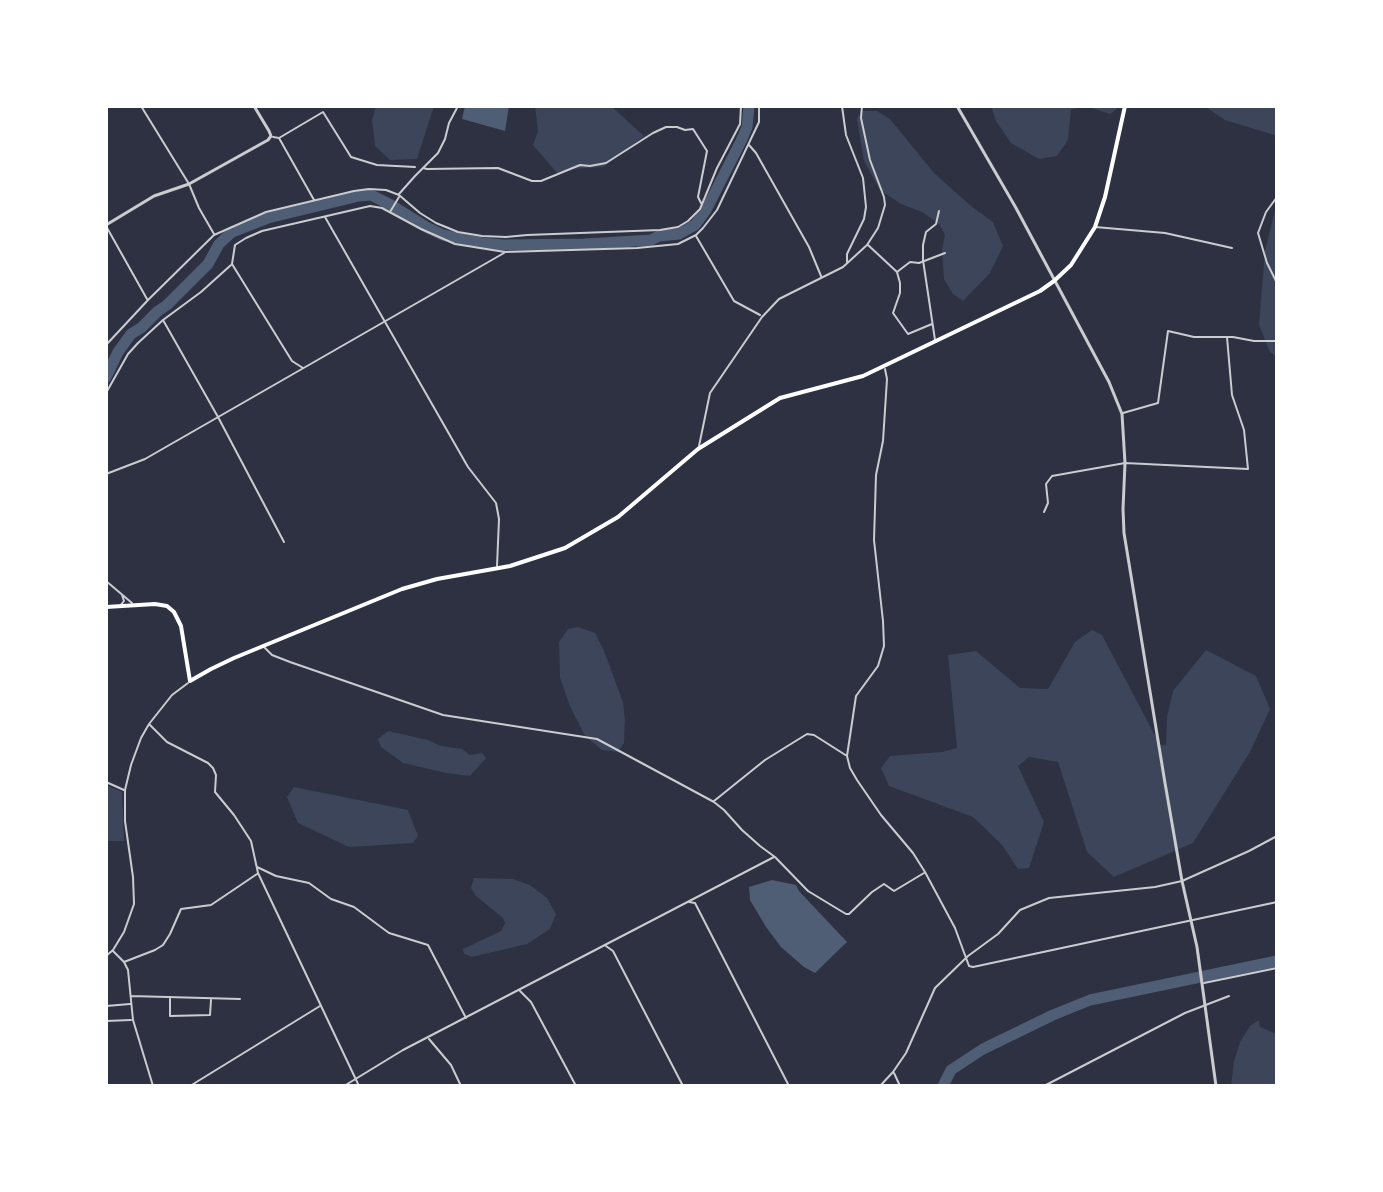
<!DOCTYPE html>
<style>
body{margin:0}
#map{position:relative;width:1383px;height:1192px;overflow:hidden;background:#2d3142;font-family:Commissioner,sans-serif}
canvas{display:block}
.frame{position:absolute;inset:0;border:108px solid #fff;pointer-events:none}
</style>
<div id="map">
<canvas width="1383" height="1192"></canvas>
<div class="frame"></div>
</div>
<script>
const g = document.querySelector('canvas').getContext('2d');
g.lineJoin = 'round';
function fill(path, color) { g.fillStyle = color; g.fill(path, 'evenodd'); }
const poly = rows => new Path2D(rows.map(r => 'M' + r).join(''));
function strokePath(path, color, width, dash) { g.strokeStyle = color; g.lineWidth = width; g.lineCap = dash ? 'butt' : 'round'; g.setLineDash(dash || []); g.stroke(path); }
fill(poly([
 [376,106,434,106,417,159,390,160,375,146,372,120],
 [535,106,611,106,644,136,603,167,571,169,558,174,533,145,538,131],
 [991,106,1121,106,1110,114,1089,107,1071,109,1068,140,1057,156,1039,159,1011,143,996,121],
 [1204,106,1277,106,1277,136,1225,120],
 [861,111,877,111,890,119,934,173,971,206,993,222,1003,246,990,273,963,301,953,294,944,279,942,249,945,235,939,224,922,212,901,204,880,190,864,161,857,119],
 [1277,202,1277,357,1270,352,1259,325,1265,251],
 [578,627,595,633,604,651,623,702,625,720,624,743,618,752,602,750,585,736,570,706,560,678,559,642,568,629],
 [1092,630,1102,635,1160,745,1166,745,1167,717,1173,691,1206,650,1256,676,1270,709,1250,752,1193,843,1114,877,1087,852,1058,762,1029,757,1018,766,1044,822,1029,868,1018,869,1002,845,973,817,889,786,881,768,890,756,942,752,957,748,948,655,976,651,1020,688,1048,689,1075,642],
 [388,731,428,740,441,746,462,749,470,755,482,753,486,758,470,776,446,773,403,763,381,747,378,739],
 [106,785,122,792,124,841,106,841],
 [294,787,408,810,418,836,413,843,349,847,298,823,287,797],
 [474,878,513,879,530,885,547,898,556,914,550,929,527,944,472,957,464,954,463,949,501,931,505,923,503,918,476,896,471,888],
 [1259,1020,1260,1027,1277,1034,1277,1086,1231,1086,1234,1061,1240,1042,1250,1026]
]), '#3c4559');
fill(poly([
 [465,106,509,106,505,131,462,119],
 [772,880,796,885,799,891,847,942,815,973,804,967,781,947,766,927,750,900,749,887]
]), '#4f5d75');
strokePath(poly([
 [106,377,118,352,131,334,141,328,158,311,167,305,208,264,219,244,232,232,268,218,359,196,371,195,391,205,426,227,443,235,482,243,503,245,585,244,651,240,659,236,679,234,695,225,706,210,742,139,747,127,749,106],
 [943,1086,951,1070,983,1049,1053,1015,1090,1000,1277,961]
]), '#4f5d75', 11);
strokePath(poly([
 [141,106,189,184,199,208,214,234],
 [842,106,846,135,863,178,866,207,864,219,847,254,847,262],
 [273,137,279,138,314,200],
 [279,138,323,112,351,157,377,165,415,167],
 [749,145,756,153,809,247,821,276],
 [423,168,427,169,498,168,532,181,541,181,580,165,590,166,606,163,653,133,666,127,677,127,685,130,693,129,707,151,698,197,701,203],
 [399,194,415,176,438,153,445,139,449,123,458,106],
 [1277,197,1266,212,1258,233,1267,263,1277,283],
 [390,212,399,197],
 [325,217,468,467,496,503,499,519,497,566],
 [106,226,147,299],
 [1095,227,1165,233,1232,248],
 [696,236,734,301,760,315],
 [868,245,897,272,900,283,900,293,893,313,908,334,932,324],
 [897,272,910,262,919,263,945,253],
 [163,320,218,417,284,542],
 [935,340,923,260,923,245,926,232,936,224,939,211],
 [106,345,148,300,214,235,266,212,354,191,369,189,386,190,399,195,420,213,436,223,458,232,482,236,506,237,527,235,660,230,678,227,688,221,700,209,717,168,740,124,741,106],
 [303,368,292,361,232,264,235,245,246,238,262,231,370,206,382,208,421,229,455,244,505,252,637,248,678,244,696,235,703,228,717,210,759,122,759,106],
 [885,369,887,379,883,441,876,475,874,540,883,621,884,646,878,666,856,696,847,756,850,768,857,780,881,815,913,853,925,872,955,928,969,966,973,967,1277,902],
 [106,393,128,354,138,343,163,320,201,292,231,265],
 [1123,413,1158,403,1168,331,1194,337,1233,337,1254,341,1277,341],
 [699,446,710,393,762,317,779,299,843,267,867,245,878,228,885,205,884,197,870,160,861,118,862,106],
 [106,474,145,459,504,253],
 [1044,512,1048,503,1046,484,1052,476,1125,463,1248,469,1244,430,1232,395,1227,337],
 [106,581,132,603],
 [120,606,124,601,122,595],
 [263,646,272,655,290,662,443,715,597,739,714,802,724,810,742,830,760,846,775,857,808,891,846,914,849,914,872,892,884,884,894,891,924,873],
 [149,724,167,742,208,763,213,768,216,775,215,792,234,815,251,841,258,873,359,1086],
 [106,782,124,790],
 [714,801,765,760,807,734,814,735,847,756],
 [257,867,276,876,309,883,331,899,354,907,389,933,428,945,466,1018],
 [689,902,695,903,789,1086],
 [606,946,613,951,683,1086],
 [113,951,124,962,128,970,133,1020,153,1086],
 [106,956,113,950,124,932,134,904,133,877,125,821,125,790,131,765,141,738,149,724,172,695,188,683],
 [124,962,155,950,163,945,170,934,181,909,211,905,257,874],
 [1204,983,1277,968],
 [520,991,531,1002,576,1086],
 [131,996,240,999],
 [170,997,170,1016,210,1015,211,1000],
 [106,1006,130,1004],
 [106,1021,131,1020],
 [429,1039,451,1065,461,1086],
 [894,1073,900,1086],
 [190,1086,320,1006],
 [344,1086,403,1050,774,857],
 [880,1086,893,1072,906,1053,935,988,968,956,998,934,1020,910,1049,898,1155,887,1182,881,1249,851,1277,836],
 [1044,1086,1185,1013,1229,996]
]), '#caccd0', 2);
strokePath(poly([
 [957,106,1016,208,1094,354,1109,382,1122,414,1125,463,1123,509,1124,533,1165,783,1182,881,1197,947,1216,1086],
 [106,225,154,196,189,184,268,140,271,136,269,131,254,106]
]), '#caccd0', 3);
strokePath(poly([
 [106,607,155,604,167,606,174,612,181,626,190,681,211,669,234,658,402,589,437,579,510,566,565,548,618,517,698,449,780,398,863,376,1040,291,1054,281,1071,265,1095,227,1105,197,1125,106]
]), '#fff', 4);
</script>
